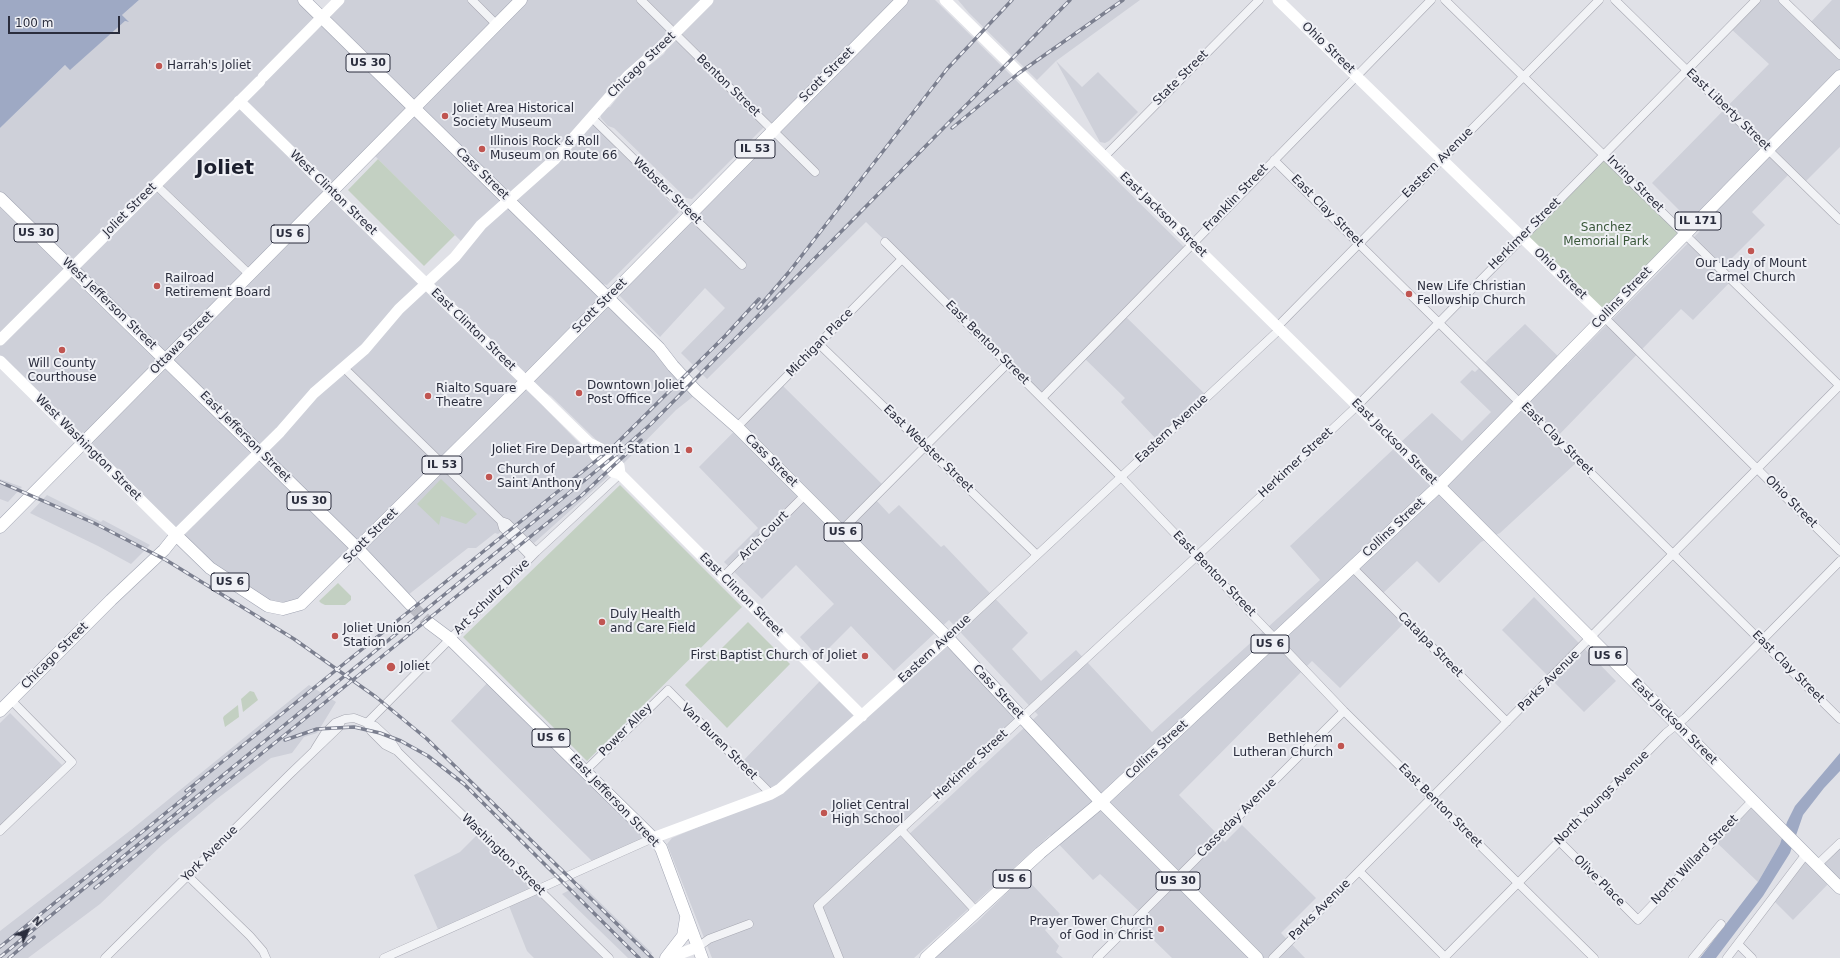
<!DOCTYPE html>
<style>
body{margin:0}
#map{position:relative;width:1840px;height:958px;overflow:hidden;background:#e0e1e7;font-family:"DejaVu Sans",sans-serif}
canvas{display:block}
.north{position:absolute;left:8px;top:910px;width:40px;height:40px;-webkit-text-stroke:3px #eff0f5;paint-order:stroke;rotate:46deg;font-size:11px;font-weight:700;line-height:16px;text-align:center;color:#2a2d3d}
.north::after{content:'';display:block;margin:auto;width:14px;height:18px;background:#2a2d3d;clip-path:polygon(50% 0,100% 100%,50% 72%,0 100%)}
.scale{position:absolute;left:8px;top:16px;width:112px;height:18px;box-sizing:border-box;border:2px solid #2a2d3d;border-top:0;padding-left:5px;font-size:12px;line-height:14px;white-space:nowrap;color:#2a2d3d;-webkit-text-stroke:3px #eff0f5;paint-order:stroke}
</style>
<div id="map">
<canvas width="1840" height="958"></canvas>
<div class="north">N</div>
<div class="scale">100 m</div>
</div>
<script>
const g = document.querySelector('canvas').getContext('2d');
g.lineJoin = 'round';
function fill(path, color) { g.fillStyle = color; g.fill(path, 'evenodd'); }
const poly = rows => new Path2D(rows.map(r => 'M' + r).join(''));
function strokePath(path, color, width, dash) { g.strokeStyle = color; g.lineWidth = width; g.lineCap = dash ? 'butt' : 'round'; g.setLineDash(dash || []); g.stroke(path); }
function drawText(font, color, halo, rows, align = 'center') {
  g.font = font + ' "DejaVu Sans",sans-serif'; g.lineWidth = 4; g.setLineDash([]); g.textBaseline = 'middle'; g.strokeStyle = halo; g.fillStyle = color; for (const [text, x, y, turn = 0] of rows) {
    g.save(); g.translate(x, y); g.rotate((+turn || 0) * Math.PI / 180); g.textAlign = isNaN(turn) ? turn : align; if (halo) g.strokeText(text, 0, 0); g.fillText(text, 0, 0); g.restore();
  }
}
fill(poly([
 [139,0,301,0,320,18,72,266,0,195,0,128,65,65,70,69,125,21,128,22,122,15],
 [340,0,471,0,496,25,522,0,707,0,616,88,509,199,323,17],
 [473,0,521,0,497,24],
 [708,0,935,0,1187,250,1123,314,1207,396,1158,441,1121,402,1125,398,1082,356,1042,395,866,222,707,379,681,353,725,308,705,288,660,337,619,295,775,136,765,126,692,199,686,198,614,128,608,126,601,118,600,113,604,108,610,107,637,73,645,69,664,54,668,46],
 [958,0,1140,0,1056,61,1082,87,1098,72,1138,112,1109,141,1105,143,1100,142,1056,61,1037,80,969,13],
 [1756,0,1783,0,1809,24,1832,0,1840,0,1840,147,1804,183,1792,171,1752,212,1765,225,1721,269,1732,280,1693,320,1681,309,1554,440,1576,463,1500,533,1481,542,1439,583,1417,561,1381,595,1407,620,1340,688,1312,661,1179,795,1225,842,1242,825,1316,898,1281,933,1305,958,1172,958,1133,920,1141,913,1100,874,1093,880,1050,835,914,958,712,958,667,844,672,838,772,796,947,641,1019,717,898,829,906,837,1038,715,949,620,894,671,851,626,819,658,800,637,834,604,796,565,762,599,724,562,758,528,699,467,781,384,887,489,876,500,889,514,899,505,941,547,944,545,1028,633,1012,649,1041,681,1076,650,1152,732,1320,580,1290,546,1432,413,1462,441,1491,412,1460,382,1472,370,1475,372,1525,324,1567,365,1700,231,1652,183,1769,64,1729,27],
 [322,19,413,108,332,190,240,101],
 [239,101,525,383,546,409,610,475,534,543,512,523,498,534,495,533,476,548,468,548,408,595,74,268],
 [414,109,607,297,525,380,427,285,465,245,371,152],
 [591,118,679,212,607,285,602,284,510,200],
 [0,199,357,549,309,598,283,608,234,584,0,359],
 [608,299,695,395,676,410,622,465,551,396,526,381],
 [0,479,22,487,8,502,0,499],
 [47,495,101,522,103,520,150,545,131,564,98,546,30,513],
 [1534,597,1616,681,1584,712,1502,630],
 [490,680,651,838,594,863,451,721],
 [820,681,858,718,771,792,742,762],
 [309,685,336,702,317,733,304,737,292,753,271,758,218,798,162,845,100,904,28,958,0,958,0,931,131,830],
 [10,713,62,765,0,826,0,723],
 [1754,800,1784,829,1780,844,1758,882,1715,841],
 [479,833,608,958,534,958,527,951,509,906,441,936,414,875,460,852],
 [1840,844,1840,886,1819,865],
 [1806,856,1831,881,1793,920,1773,900],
 [1024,876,1060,914,1045,930,1059,946,1056,952,1063,958,933,958,977,922],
 [581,884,652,953,649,958,628,958,562,894]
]), '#ced0d9');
fill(poly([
 [1605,158,1683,234,1604,313,1527,239],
 [378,159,455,235,424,266,348,190],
 [441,479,477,514,466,524,441,516,439,525,417,504],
 [620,485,742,607,587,761,463,637],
 [338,583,351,596,351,600,345,605,325,605,321,603,319,601],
 [748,622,790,664,727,728,685,685],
 [250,691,254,692,258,700,243,712,241,699],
 [238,705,239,717,225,727,223,718,224,716]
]), '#c3d0c2');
fill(poly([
 [0,0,139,0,122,15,129,22,125,21,70,70,65,65,0,128],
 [1840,753,1840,771,1824,788,1803,815,1790,853,1763,896,1716,958,1700,958,1758,882,1780,844,1787,822,1795,806]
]), '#9ea9c4');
strokePath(poly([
 [411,605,429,623]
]), '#bcbdc5', 12, [12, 6]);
const street = poly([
 [472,0,497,25],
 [641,0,815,172],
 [1445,0,1840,386],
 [1615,0,1840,220],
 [1783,0,1840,55],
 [591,117,742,265],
 [1104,157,1259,0],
 [1274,160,1840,719],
 [156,185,249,274],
 [885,242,1121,477,1344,711,1594,958],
 [1604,317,1840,551],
 [1277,327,1599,0],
 [819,344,1037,555],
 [344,368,501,521,507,523,536,552],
 [1042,398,1431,0],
 [737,427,902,259],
 [501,521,503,528,531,557],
 [841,531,1008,363],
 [1352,567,1507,722],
 [723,577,805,495],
 [948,638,1279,330],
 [367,723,536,552,620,474],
 [367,723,371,731,385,745,395,750],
 [315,749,325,733,335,723,345,719,354,718,375,726,390,740,398,752,609,958],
 [585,771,668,690,771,794],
 [901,830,976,911],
 [0,831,72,762,11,700],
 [1559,841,1638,920,1752,801],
 [1817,865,1840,843],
 [1359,871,1445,957],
 [188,876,250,936,263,951,266,958],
 [1738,944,1752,958],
 [698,947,709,939,749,924],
 [105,958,289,775,339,727,341,721],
 [384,958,653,838],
 [839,958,818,906,1197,556,1357,406,1756,0],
 [1097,958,1344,711],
 [1273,958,1840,385],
 [1444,958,1666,733,1685,718,1719,684,1840,561],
 [1693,958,1721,924],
 [1727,958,1806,854]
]);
const primary = poly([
 [304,0,608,298,659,348,673,366,696,391,737,427,948,638,1101,802,1257,958],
 [0,198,358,549,411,605],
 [1439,486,1840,888],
 [0,527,521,0],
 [176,535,210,568,268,606,283,609,301,604,525,382,902,0],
 [429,623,449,638,653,838,661,848,702,958],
 [0,711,111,600,164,550,176,535],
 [666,958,683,936,686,918],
 [926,958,1040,853,1101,802,1439,486,1840,76]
]);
strokePath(street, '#a6a7b1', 9);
strokePath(primary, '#a0a4b2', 13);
strokePath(street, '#f2f3f6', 8);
strokePath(poly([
 [945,0,1439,486],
 [1278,0,1604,317],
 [263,77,339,0],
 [239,101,589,443,595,455,613,472,620,474,862,716],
 [0,340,260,81],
 [0,361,176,535,280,432,314,393,365,349,399,309,455,257,481,225,554,160,628,76,659,49,708,0],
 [589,443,601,449,619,466,620,474],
 [653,838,771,794,780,789,948,638],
 [669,958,698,947]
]), '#fff', 11);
strokePath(primary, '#fff', 12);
const rail = poly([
 [952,128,1019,73,1123,0],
 [758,308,789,272,947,69,1012,0],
 [0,482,94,523,166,560,294,639,376,697,427,739,652,958],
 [285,740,317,729,354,727,380,733,401,741,428,756,464,784,639,958],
 [186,791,613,447,725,336,759,299],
 [95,888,582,495,641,440],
 [0,947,194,790],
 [0,957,618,453,651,424,1070,0],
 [9,958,34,937]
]);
strokePath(rail, '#7b7f8f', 3.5);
strokePath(rail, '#eff0f5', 2, [6]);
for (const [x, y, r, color] of [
 [159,66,4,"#c05551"],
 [445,116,4,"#c05551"],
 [482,149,4,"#c05551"],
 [1751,251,4,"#c05551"],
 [157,286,4,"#c05551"],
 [1409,294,4,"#c05551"],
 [62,350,4,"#c05551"],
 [579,393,4,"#c05551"],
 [428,396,4,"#c05551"],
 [689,450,4,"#c05551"],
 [489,477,4,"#c05551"],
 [602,622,4,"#c05551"],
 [335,636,4,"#c05551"],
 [865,656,4,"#c05551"],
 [391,667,5,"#c05551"],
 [1341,746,4,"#c05551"],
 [824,813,4,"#c05551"],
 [1161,929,4,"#c05551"]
]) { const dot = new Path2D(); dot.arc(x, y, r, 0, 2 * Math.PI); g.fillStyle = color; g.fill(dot); strokePath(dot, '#eff0f5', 1.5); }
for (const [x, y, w] of [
 [368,63,44],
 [755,149,40],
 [1698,221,46],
 [36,233,44],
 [290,234,38],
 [442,465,40],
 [309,501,44],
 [843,532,38],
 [230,582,38],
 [1270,644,38],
 [1608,656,38],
 [551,738,38],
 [1012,879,38],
 [1178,881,44]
]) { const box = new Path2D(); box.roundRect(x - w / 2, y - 9, w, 18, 3); g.fillStyle = '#eff0f5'; g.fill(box); strokePath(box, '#2a2d3d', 1); }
drawText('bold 11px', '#2a2d3d', null, [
 ["US 30",368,63],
 ["IL 53",755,149],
 ["IL 171",1698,221],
 ["US 30",36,233],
 ["US 6",290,234],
 ["IL 53",442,465],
 ["US 30",309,501],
 ["US 6",843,532],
 ["US 6",230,582],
 ["US 6",1270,644],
 ["US 6",1608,656],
 ["US 6",551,738],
 ["US 6",1012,879],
 ["US 30",1178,881]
]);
drawText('12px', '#2a2d3d', '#eff0f5', [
 ["Ohio Street",1328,48,44],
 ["Chicago Street",642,65,-44],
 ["Scott Street",827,75,-45],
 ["State Street",1181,78,-45],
 ["Benton Street",728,86,44],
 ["East Liberty Street",1728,110,44],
 ["Eastern Avenue",1438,163,-45],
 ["Cass Street",482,174,44],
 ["Irving Street",1635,184,45],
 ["Webster Street",667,191,44],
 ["West Clinton Street",333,193,44],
 ["Franklin Street",1236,198,-46],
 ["Joliet Street",130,210,-45],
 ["East Clay Street",1327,211,45],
 ["East Jackson Street",1163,215,44],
 ["Herkimer Street",1525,234,-45],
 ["Ohio Street",1560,274,44],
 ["Collins Street",1622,298,-46],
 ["West Jefferson Street",109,304,44],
 ["Scott Street",600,306,-45],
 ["East Clinton Street",473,330,44],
 ["Ottawa Street",182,343,-45],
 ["Michigan Place",820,343,-46],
 ["East Benton Street",987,343,45],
 ["Eastern Avenue",1172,429,-43],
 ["East Jefferson Street",245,437,45],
 ["East Clay Street",1557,439,45],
 ["East Jackson Street",1394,442,45],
 ["West Washington Street",88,448,45],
 ["East Webster Street",928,449,44],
 ["Cass Street",771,461,45],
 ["Herkimer Street",1296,463,-43],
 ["Ohio Street",1791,502,45],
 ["Collins Street",1394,528,-43],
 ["Scott Street",371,536,-45],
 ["Arch Court",764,536,-45],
 ["East Benton Street",1214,574,46],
 ["East Clinton Street",741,595,45],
 ["Art Schultz Drive",492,597,-45],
 ["Catalpa Street",1430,645,45],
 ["Eastern Avenue",935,649,-43],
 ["Chicago Street",55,656,-45],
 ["East Clay Street",1788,667,45],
 ["Parks Avenue",1549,681,-45],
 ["Cass Street",998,692,47],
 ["East Jackson Street",1674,722,45],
 ["Power Alley",626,730,-45],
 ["Van Buren Street",719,742,45],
 ["Collins Street",1157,750,-43],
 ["Herkimer Street",971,765,-43],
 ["North Youngs Avenue",1602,798,-45],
 ["East Jefferson Street",614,801,46],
 ["East Benton Street",1440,806,45],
 ["Casseday Avenue",1237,818,-45],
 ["York Avenue",210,854,-45],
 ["Washington Street",503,855,44],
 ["North Willard Street",1695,860,-46],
 ["Olive Place",1599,881,45],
 ["Parks Avenue",1320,910,-45]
]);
drawText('12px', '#2a2d3d', '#eff0f5', [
 ["Harrah's Joliet",167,66],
 ["Joliet Area Historical",453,109],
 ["Society Museum",453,123],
 ["Illinois Rock & Roll",490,142],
 ["Museum on Route 66",490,156],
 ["Our Lady of Mount",1751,264,"center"],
 ["Carmel Church",1751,278,"center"],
 ["Railroad",165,279],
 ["Retirement Board",165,293],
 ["New Life Christian",1417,287],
 ["Fellowship Church",1417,301],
 ["Will County",62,364,"center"],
 ["Courthouse",62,378,"center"],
 ["Downtown Joliet",587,386],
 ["Post Office",587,400],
 ["Rialto Square",436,389],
 ["Theatre",436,403],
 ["Joliet Fire Department Station 1",681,450,"right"],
 ["Church of",497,470],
 ["Saint Anthony",497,484],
 ["Duly Health",610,615],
 ["and Care Field",610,629],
 ["Joliet Union",343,629],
 ["Station",343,643],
 ["First Baptist Church of Joliet",857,656,"right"],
 ["Joliet",400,667],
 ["Bethlehem",1333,739,"right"],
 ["Lutheran Church",1333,753,"right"],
 ["Joliet Central",832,806],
 ["High School",832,820],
 ["Prayer Tower Church",1153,922,"right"],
 ["of God in Christ",1153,936,"right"]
], 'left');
drawText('12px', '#395739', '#eff0f5', [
 ["Sanchez",1606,228],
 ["Memorial Park",1606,242]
]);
drawText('bold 20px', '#1c1f2e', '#eff0f5', [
 ["Joliet",225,169]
]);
</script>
